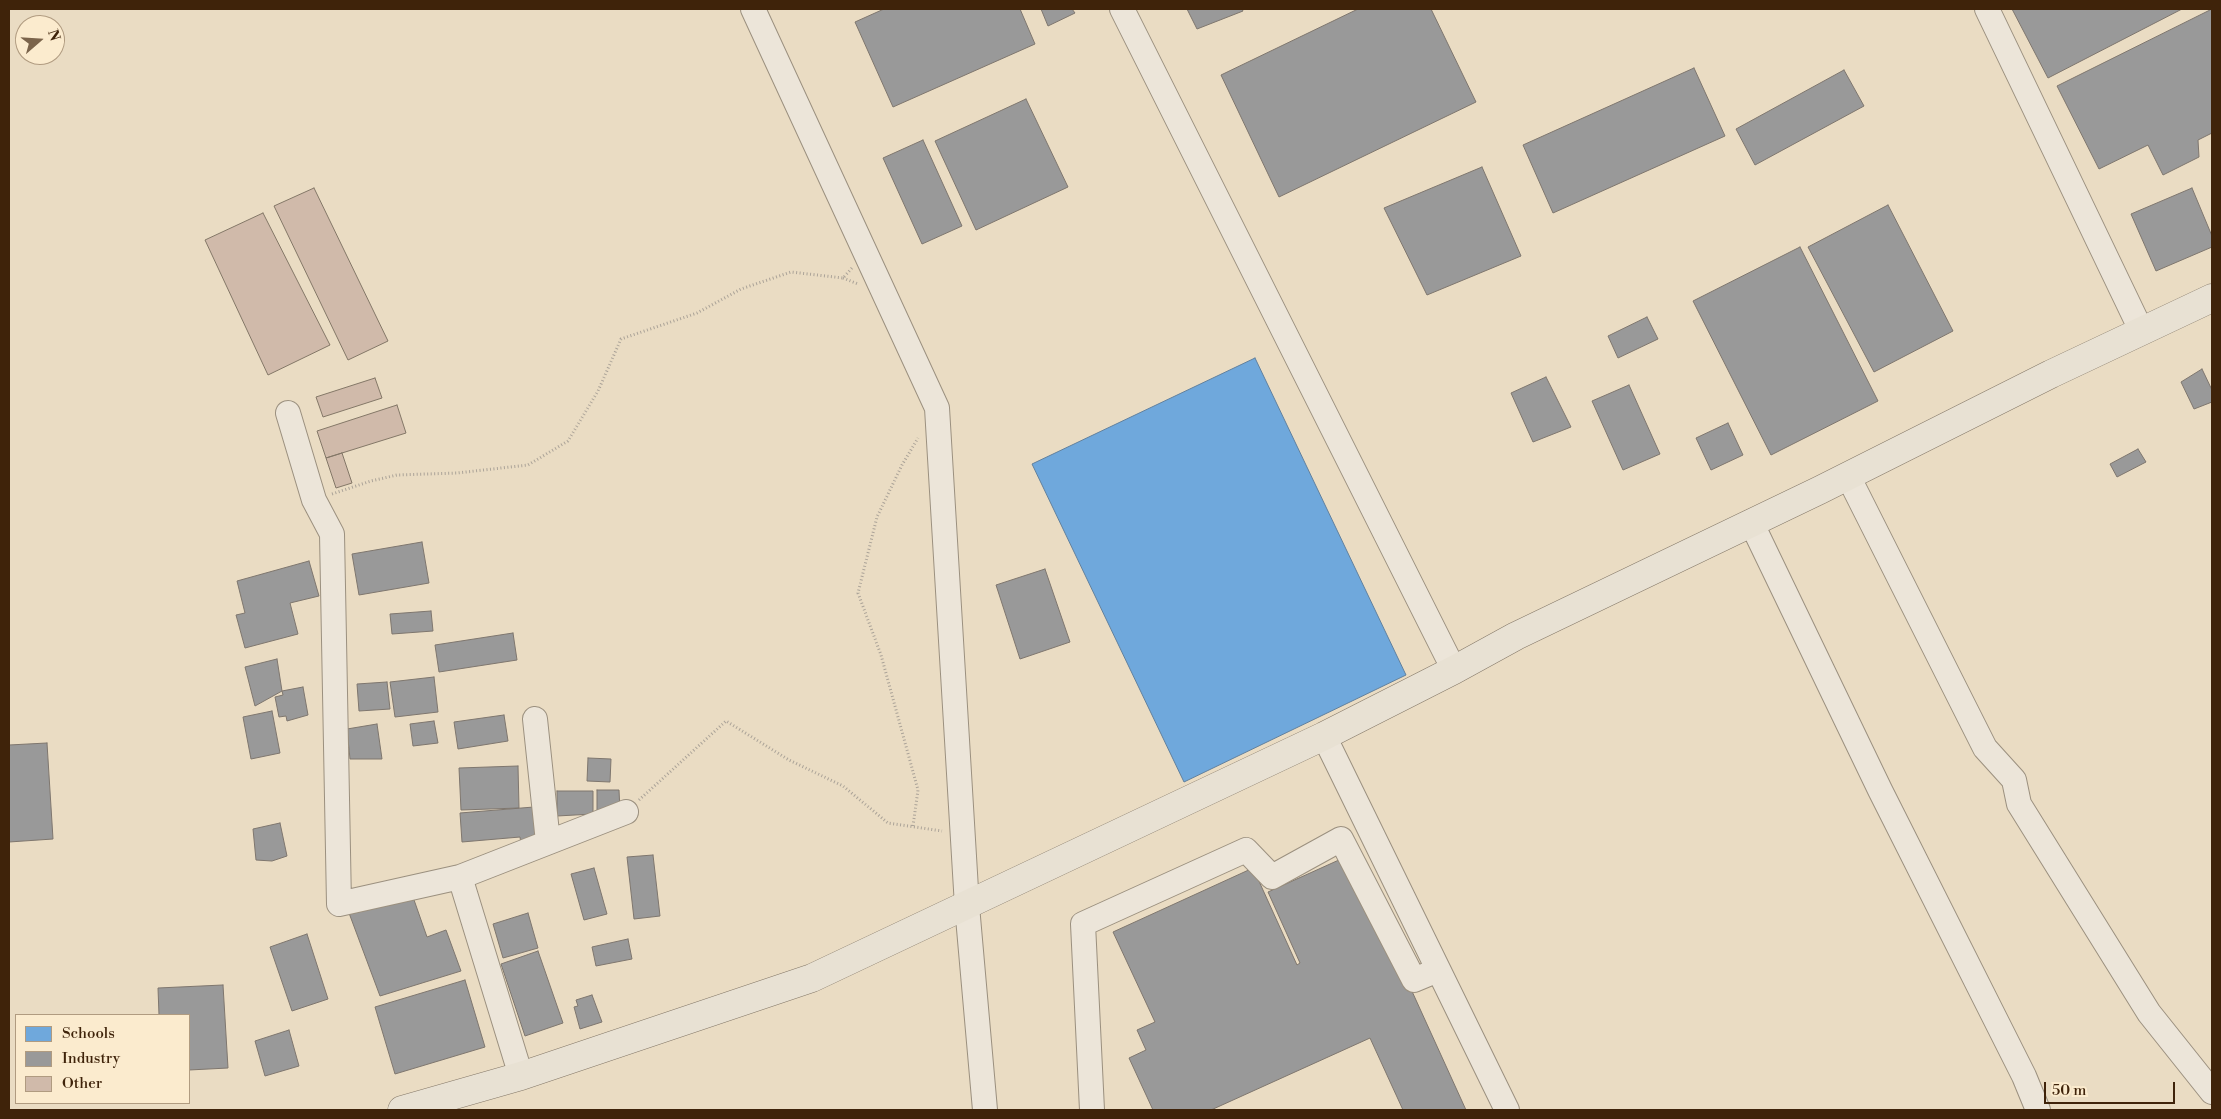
<!DOCTYPE html>
<style>
body{margin:0}
#map{position:relative;width:2221px;height:1119px;overflow:hidden;background:#eadcc3;font-family:"Libre Bodoni",serif}
canvas{display:block}
.frame{position:absolute;inset:0;border:10px solid #3f230a;pointer-events:none}
.legend{position:absolute;left:15px;top:1014px;width:175px;height:90px;box-sizing:border-box;background:#fbebce;border:1px solid #b09b80;margin:0;padding:6px 9px;list-style:none;font-size:15px;color:#3f230a}
.legend li{display:flex;align-items:center;gap:10px;height:25px}
.legend b{width:25px;border:1px solid #b09b80}
.north{position:absolute;left:15px;top:15px;width:50px;height:50px;box-sizing:border-box;background:#fbebce;border:1px solid #b09b80;border-radius:50%;rotate:71deg;font-size:14px;font-weight:700;line-height:20px;text-align:center;color:#3f230a}
.north::after{content:'';display:block;margin:auto;width:18px;height:22px;background:#7b644b;clip-path:polygon(50% 0,100% 100%,50% 72%,0 100%)}
.scale{position:absolute;left:2044px;top:1082px;width:131px;height:22px;box-sizing:border-box;border:2px solid #3f230a;border-top:0;padding-left:6px;font-size:15px;line-height:18px;white-space:nowrap;color:#3f230a;-webkit-text-stroke:4px #fbebce;paint-order:stroke}
</style>
<div id="map">
<canvas width="2221" height="1119"></canvas>
<div class="frame"></div>
<ul class="legend">
<li><b style="height:14px;background:#6fa8dc"></b>Schools</li>
<li><b style="height:14px;background:#999"></b>Industry</li>
<li><b style="height:14px;background:#d0baaa"></b>Other</li>
</ul>
<div class="north">N</div>
<div class="scale">50 m</div>
</div>
<script>
const g = document.querySelector('canvas').getContext('2d');
g.lineJoin = 'round';
function fill(path, color) { g.fillStyle = color; g.fill(path, 'evenodd'); }
const poly = rows => new Path2D(rows.map(r => 'M' + r).join(''));
function strokePath(path, color, width, dash) { g.strokeStyle = color; g.lineWidth = width; g.lineCap = dash ? 'butt' : 'round'; g.setLineDash(dash || []); g.stroke(path); }
const schools = poly([
 [1255,358,1406,675,1184,782,1032,464,1255,358]
]);
fill(schools, '#6fa8dc');
strokePath(schools, '#61809d', 1);
const industry = poly([
 [884,9,1020,9,1035,44,893,107,855,22,884,9],
 [1041,9,1072,9,1075,13,1048,26,1041,9],
 [1187,9,1242,9,1243,11,1197,29,1187,9],
 [1358,9,1431,9,1476,102,1279,197,1221,75,1358,9],
 [2012,9,2182,9,2048,78,2012,9],
 [2212,9,2212,133,2198,140,2199,157,2163,175,2148,145,2099,169,2057,86,2212,9],
 [1694,68,1725,136,1553,213,1523,145,1694,68],
 [1844,70,1864,106,1755,165,1736,129,1844,70],
 [1026,99,1068,187,976,230,935,141,1026,99],
 [923,140,962,226,922,244,883,158,923,140],
 [1482,167,1521,256,1427,295,1384,208,1482,167],
 [2192,188,2212,236,2212,247,2156,271,2131,214,2192,188],
 [1888,205,1953,331,1874,372,1808,247,1888,205],
 [1800,247,1878,401,1771,455,1693,301,1800,247],
 [1647,317,1658,339,1618,358,1608,336,1647,317],
 [2202,369,2212,390,2212,402,2194,409,2181,382,2202,369],
 [1546,377,1571,427,1533,442,1511,393,1546,377],
 [1629,385,1660,454,1623,470,1592,401,1629,385],
 [1728,423,1743,455,1711,470,1696,438,1728,423],
 [2138,449,2146,462,2117,477,2110,464,2138,449],
 [422,542,429,583,359,595,352,554,422,542],
 [309,561,319,596,290,603,298,634,245,648,236,615,245,613,237,581,309,561],
 [1045,569,1070,642,1020,659,996,585,1045,569],
 [431,611,433,631,392,634,390,614,431,611],
 [513,633,517,660,439,672,435,645,513,633],
 [277,659,282,691,255,706,245,667,277,659],
 [434,677,438,712,395,717,390,682,434,677],
 [387,682,390,709,359,711,357,684,387,682],
 [303,687,308,715,287,721,286,716,279,717,275,697,283,695,282,691,303,687],
 [272,711,280,753,251,759,243,717,272,711],
 [504,715,508,741,458,749,454,722,504,715],
 [434,721,438,743,413,746,410,724,434,721],
 [377,724,382,759,350,759,347,729,377,724],
 [47,743,53,839,9,842,9,745,47,743],
 [588,758,611,759,610,782,587,781,588,758],
 [518,766,519,808,461,810,459,768,518,766],
 [597,790,619,790,620,811,597,811,597,790],
 [557,791,593,791,593,814,557,816,557,791],
 [534,807,537,843,521,844,520,837,462,842,460,813,534,807],
 [280,823,287,856,272,861,256,860,253,829,280,823],
 [653,855,660,916,634,919,627,857,653,855],
 [1350,855,1466,1110,1403,1110,1370,1038,1211,1110,1153,1110,1129,1058,1146,1050,1137,1030,1155,1022,1113,932,1253,868,1297,965,1300,963,1268,892,1350,855],
 [594,868,607,914,584,920,571,874,594,868],
 [413,897,427,937,446,930,461,971,380,996,349,913,413,897],
 [528,913,538,948,503,958,493,924,528,913],
 [307,934,328,999,292,1011,270,947,307,934],
 [628,939,632,959,596,966,592,947,628,939],
 [538,951,563,1023,525,1036,501,964,538,951],
 [465,980,485,1047,395,1074,375,1007,465,980],
 [223,985,228,1068,189,1070,189,1015,159,1015,158,988,223,985],
 [592,995,602,1022,580,1029,574,1007,578,1006,576,1000,592,995],
 [289,1030,299,1066,265,1076,255,1041,289,1030]
]);
fill(industry, '#999');
strokePath(industry, '#7e766e', 1);
const building = poly([
 [314,188,388,341,348,360,274,206,314,188],
 [263,213,330,345,268,375,205,240,263,213],
 [375,378,382,398,323,417,316,397,375,378],
 [397,405,406,433,326,458,317,431,397,405],
 [342,453,352,483,336,488,326,458,342,453]
]);
fill(building, '#d0baaa');
strokePath(building, '#837767', 1);
const minor = poly([
 [753,9,937,408,967,906,985,1110],
 [1122,9,1454,670],
 [1987,9,2141,330],
 [288,413,314,500,332,534,339,904,460,877,521,1076],
 [1848,476,1985,748,2014,780,2019,804,2149,1013,2212,1092],
 [1751,522,1880,790,2024,1076,2038,1110],
 [535,719,548,842],
 [1324,736,1507,1110],
 [460,877,626,812],
 [1092,1110,1083,924,1246,850,1272,877,1341,839,1414,980,1438,970]
]);
const major = poly([
 [402,1110,521,1076,812,978,1324,736,1454,670,1516,636,1820,490,2051,374,2212,298]
]);
strokePath(minor, '#9b907f', 26);
strokePath(major, '#837767', 29);
strokePath(poly([
 [843,278,858,284],
 [332,494,371,481,397,475,457,473,528,465,568,441,598,391,621,339,697,313,741,289,791,272,843,278,852,268],
 [639,800,726,721,789,760,843,786,888,823,942,831],
 [913,826,918,790,881,655,858,593,877,517,902,465,918,438]
]), '#aba398', 3, [1, 2.5]);
strokePath(minor, '#ece5d9', 24);
strokePath(major, '#e8e1d3', 28);
</script>
